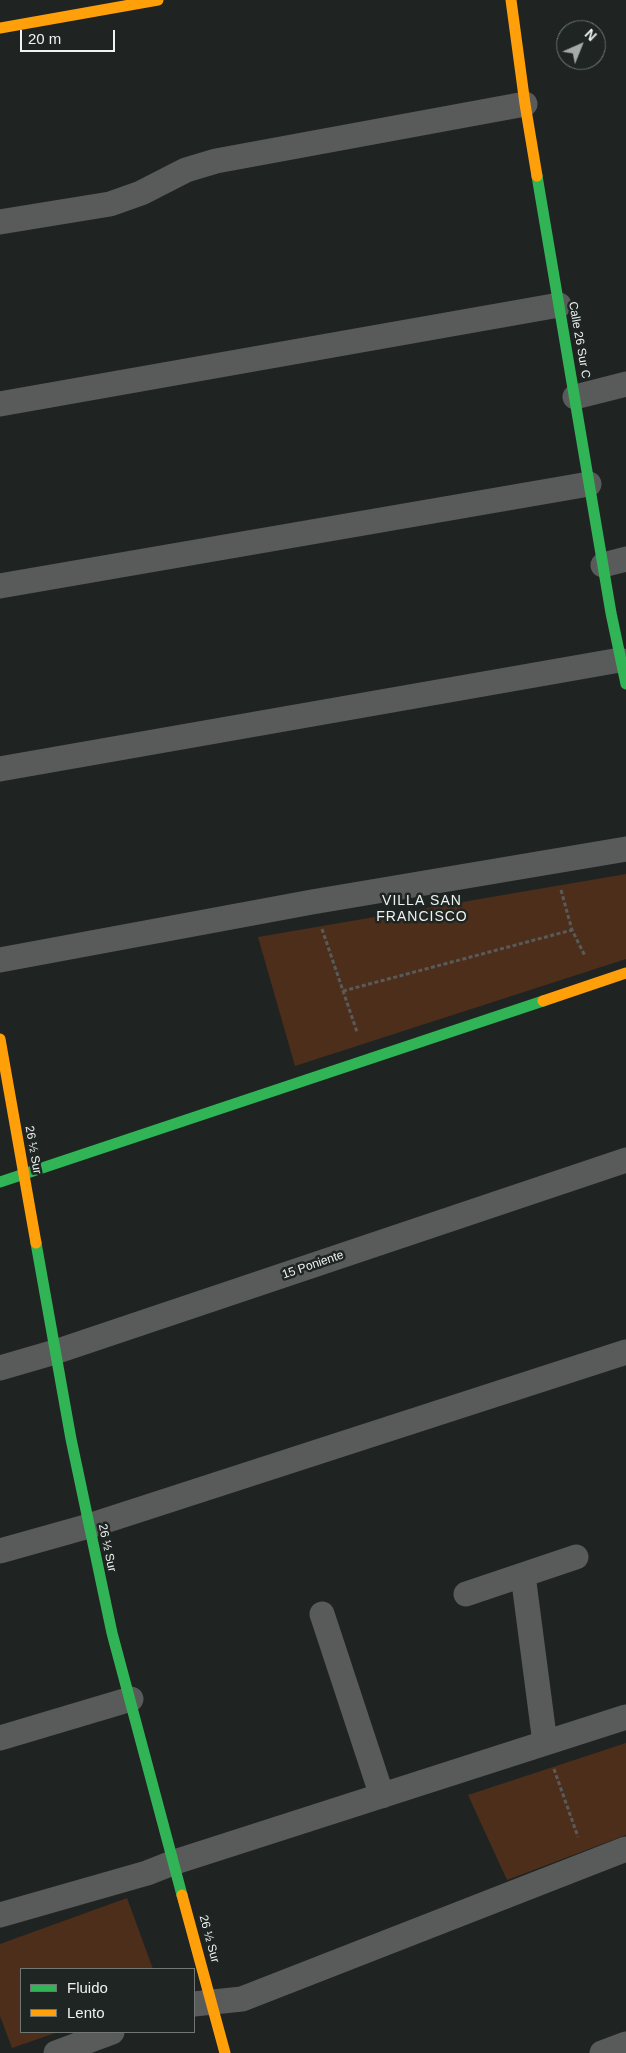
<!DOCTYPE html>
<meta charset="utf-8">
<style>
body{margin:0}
#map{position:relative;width:626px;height:2053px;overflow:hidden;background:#1f2422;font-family:Arial,sans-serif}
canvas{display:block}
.legend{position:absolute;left:20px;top:1968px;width:175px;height:65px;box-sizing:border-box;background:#1e2523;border:1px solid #717775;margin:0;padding:6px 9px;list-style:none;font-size:15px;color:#eef3f1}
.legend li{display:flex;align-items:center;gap:10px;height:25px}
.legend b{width:25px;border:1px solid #717775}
.north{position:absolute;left:556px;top:20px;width:50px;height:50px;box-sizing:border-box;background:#1e2523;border:1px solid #717775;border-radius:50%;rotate:44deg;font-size:14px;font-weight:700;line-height:20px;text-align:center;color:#eef3f1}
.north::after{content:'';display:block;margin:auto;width:18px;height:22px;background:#a6aba9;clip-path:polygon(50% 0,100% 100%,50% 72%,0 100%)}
.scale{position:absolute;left:20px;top:30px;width:95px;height:22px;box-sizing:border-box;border:2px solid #eef3f1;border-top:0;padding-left:6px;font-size:15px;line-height:18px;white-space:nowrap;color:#eef3f1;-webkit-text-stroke:4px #1e2523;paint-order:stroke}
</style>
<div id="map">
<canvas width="626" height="2053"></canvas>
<ul class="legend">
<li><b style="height:6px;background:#30b455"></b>Fluido</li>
<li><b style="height:6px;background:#ff9f0a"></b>Lento</li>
</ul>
<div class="north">N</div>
<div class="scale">20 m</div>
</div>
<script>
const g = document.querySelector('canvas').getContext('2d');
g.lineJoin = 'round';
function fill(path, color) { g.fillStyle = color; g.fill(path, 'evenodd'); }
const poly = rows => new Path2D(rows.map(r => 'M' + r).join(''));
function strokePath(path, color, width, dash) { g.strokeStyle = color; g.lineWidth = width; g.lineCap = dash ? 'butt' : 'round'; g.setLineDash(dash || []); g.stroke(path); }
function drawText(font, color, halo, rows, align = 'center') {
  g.font = font + ' Arial,sans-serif'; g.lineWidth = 5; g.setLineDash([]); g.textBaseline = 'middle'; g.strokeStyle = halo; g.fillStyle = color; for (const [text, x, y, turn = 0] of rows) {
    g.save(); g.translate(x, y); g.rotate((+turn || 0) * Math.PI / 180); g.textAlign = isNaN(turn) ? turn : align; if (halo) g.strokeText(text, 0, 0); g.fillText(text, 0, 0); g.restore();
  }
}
fill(poly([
 [626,874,626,959,295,1066,258,937],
 [626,1743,626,1835,507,1880,468,1795],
 [127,1898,153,1969,21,1969,21,2032,58,2032,12,2048,0,2016,0,1944]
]), '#4d2e1b');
strokePath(poly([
 [561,890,572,930,585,956],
 [322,929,357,1032],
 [343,991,572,930],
 [554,1769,578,1837]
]), '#595b5a', 3, [4, 2.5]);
strokePath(poly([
 [0,222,110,204,141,193,186,170,216,161,525,104],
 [575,397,626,384],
 [0,404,559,305],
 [603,565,626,559],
 [0,586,589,484],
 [0,769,620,660],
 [0,960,312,902,626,849],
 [0,1368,55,1352,626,1160],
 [0,1551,89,1526,626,1352],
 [523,1575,545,1743],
 [466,1594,576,1557],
 [322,1614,382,1796],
 [0,1738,131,1699],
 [0,1915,147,1873,175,1862,626,1717],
 [194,2004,242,1999,626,1849],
 [56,2053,112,2032],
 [602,2053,626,2044]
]), '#595b5a', 25);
strokePath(poly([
 [537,176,611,613,626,684],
 [0,1182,543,1001],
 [36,1243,71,1439,112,1633,182,1895]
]), '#30b455', 11);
strokePath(poly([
 [511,0,525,104,537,176],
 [0,28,158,0],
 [543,1001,626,973],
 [0,1039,36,1243],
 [182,1895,225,2053]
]), '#ff9f0a', 11);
drawText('12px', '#eef3f1', '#1e2523', [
 ["Calle 26 Sur C",579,340,80],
 ["26 ½ Sur",33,1150,80],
 ["15 Poniente",313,1265,-19],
 ["26 ½ Sur",107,1548,78],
 ["26 ½ Sur",209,1939,75]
]);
g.letterSpacing = '1px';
drawText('14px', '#eef3f1', '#1e2523', [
 ["VILLA SAN",422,901],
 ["FRANCISCO",422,917]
]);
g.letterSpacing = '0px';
</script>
